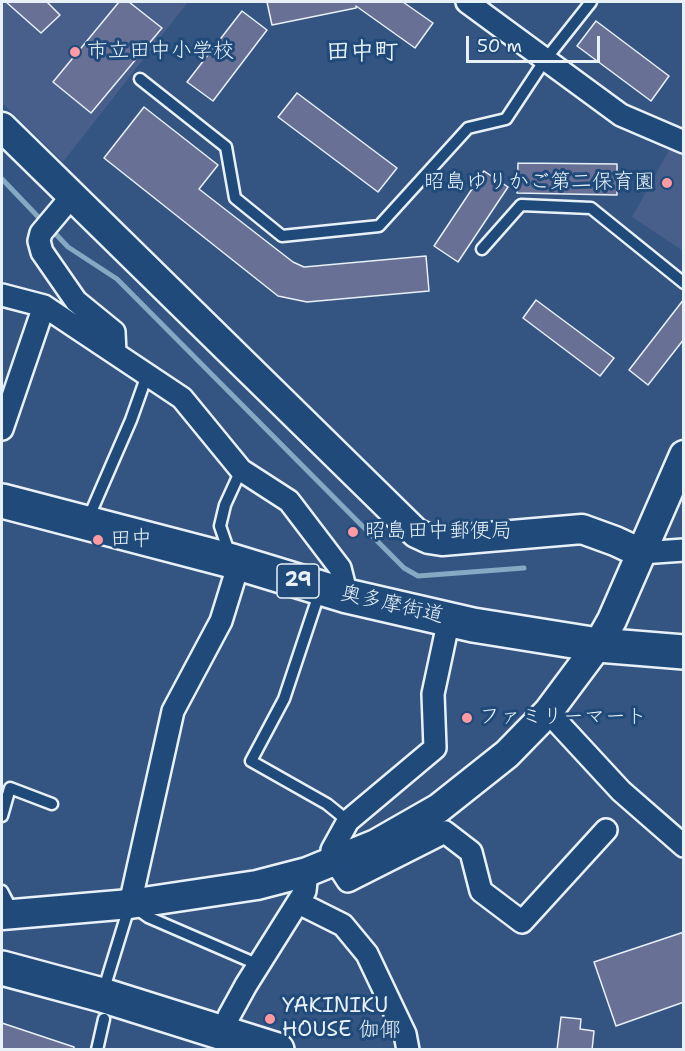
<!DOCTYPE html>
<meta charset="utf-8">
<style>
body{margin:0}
#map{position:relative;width:685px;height:1051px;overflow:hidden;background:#345482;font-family:"Shantell Sans",sans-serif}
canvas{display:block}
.frame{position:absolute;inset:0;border:3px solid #e8f1f8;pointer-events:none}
.scale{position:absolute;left:466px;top:36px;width:134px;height:27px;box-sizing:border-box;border:3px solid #e8f1f8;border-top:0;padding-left:8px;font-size:18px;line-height:21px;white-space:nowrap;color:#e8f1f8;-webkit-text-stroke:4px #1f4a7a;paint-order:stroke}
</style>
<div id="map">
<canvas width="685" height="1051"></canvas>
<div class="frame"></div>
<div class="scale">50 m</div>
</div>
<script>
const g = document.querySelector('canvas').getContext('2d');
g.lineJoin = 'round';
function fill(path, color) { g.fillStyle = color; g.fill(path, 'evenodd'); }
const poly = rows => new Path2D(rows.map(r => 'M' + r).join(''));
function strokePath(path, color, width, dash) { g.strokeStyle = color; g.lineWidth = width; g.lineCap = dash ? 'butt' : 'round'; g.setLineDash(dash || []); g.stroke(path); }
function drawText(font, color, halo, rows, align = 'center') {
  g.font = font + ' "Shantell Sans","Klee One",sans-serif'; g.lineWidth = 6; g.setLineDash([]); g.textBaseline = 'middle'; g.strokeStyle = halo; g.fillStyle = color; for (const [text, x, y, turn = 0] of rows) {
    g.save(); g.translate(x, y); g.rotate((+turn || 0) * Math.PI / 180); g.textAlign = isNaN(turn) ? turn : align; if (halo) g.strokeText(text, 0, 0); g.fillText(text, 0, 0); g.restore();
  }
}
fill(poly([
 [2,2,188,2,63,162,2,103],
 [672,145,683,150,683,251,632,217]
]), '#475f8a');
strokePath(poly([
 [2,179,44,223],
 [51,229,68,247,117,279,404,568,418,576,524,568]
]), '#85a8c3', 5);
const building = poly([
 [6,2,47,2,60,15,41,33,6,2],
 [119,2,129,2,162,28,91,113,53,82,119,2],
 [267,2,403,2,433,23,415,48,356,6,356,8,272,25,267,2],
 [242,11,267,30,213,101,187,82,242,11],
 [596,21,669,76,651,101,577,46,596,21],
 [297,93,397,168,378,192,278,117,297,93],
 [144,107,218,165,199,189,293,262,304,267,426,256,429,291,307,302,278,296,104,158,144,107],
 [518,163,617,164,617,195,517,193,518,163],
 [484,171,508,187,458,262,434,246,484,171],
 [684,299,684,339,648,385,629,370,684,299],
 [536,300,614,358,600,376,523,318,536,300],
 [684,932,684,1002,616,1026,594,962,684,932],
 [561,1017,581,1019,580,1029,594,1031,592,1050,557,1050,561,1017],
 [2,1023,74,1047,74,1050,2,1050,2,1023]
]);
fill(building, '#687096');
strokePath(building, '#e8f1f8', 1.5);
const lane = poly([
 [140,79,226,147,235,198,282,236,379,226,468,128,506,119,545,60,591,2],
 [482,249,521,205,591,208,684,283],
 [88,519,131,420,147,375],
 [230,555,220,526,225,505,241,470],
 [320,591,284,699,251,761,327,804,348,821],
 [2,816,10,788,52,804],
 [2,891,13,912],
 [103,992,130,904,148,917,259,965],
 [97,1050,104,1019]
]);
const street = poly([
 [467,2,621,115,684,142],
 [72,196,41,233,39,241,42,252,76,301,114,332,115,353],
 [2,295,44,306,182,398,241,470,289,501,340,568,347,596],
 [2,429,44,306],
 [641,553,684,550],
 [449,619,433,694,435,748,348,821,332,850,335,861,348,881,445,832,471,852,481,891,522,922,606,830],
 [548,712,621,791,684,846],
 [299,903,343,925,367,954,405,1034,408,1050],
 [130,904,173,711,221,621,239,563],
 [223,1033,229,1016,246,985,305,891,307,872]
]);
const secondary = poly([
 [2,127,416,533,429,539,442,541,582,529,615,541,641,553],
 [2,915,130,904,257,885,307,872,376,844,439,808,507,754,548,712,598,645,612,620,684,455]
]);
const primary = poly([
 [2,501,232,561,347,596,473,625,598,645,684,652],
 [2,968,102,995,277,1050]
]);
strokePath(lane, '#e8f1f8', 15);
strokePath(street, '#e8f1f8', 26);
strokePath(secondary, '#e8f1f8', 33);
strokePath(primary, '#e8f1f8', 38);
strokePath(lane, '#1f4a7a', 10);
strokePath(street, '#1f4a7a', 21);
strokePath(secondary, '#1f4a7a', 28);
strokePath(primary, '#1f4a7a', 33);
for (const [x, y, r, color] of [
 [75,52,6,"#ff9aa2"],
 [667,183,6,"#ff9aa2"],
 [353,532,6,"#ff9aa2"],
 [98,540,6,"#ff9aa2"],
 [467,718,6,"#ff9aa2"],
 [270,1019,6,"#ff9aa2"]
]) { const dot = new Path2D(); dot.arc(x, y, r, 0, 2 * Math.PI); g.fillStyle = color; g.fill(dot); strokePath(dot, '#1f4a7a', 2); }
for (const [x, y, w] of [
 [298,581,42]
]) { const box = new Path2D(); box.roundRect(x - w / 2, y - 17, w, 34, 4.5); g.fillStyle = '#1f4a7a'; g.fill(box); strokePath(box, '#e8f1f8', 1.5); }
drawText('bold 20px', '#e8f1f8', null, [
 ["29",298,581]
]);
drawText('21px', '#e8f1f8', '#1f4a7a', [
 ["市立田中小学校",87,52],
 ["昭島ゆりかご第二保育園",655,183,"right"],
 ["昭島田中郵便局",365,532],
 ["田中",110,540],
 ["ファミリーマート",479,718],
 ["YAKINIKU",282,1007],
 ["HOUSE 伽倻",282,1031]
], 'left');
drawText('21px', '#e8f1f8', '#1f4a7a', [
 ["奥多摩街道",392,605,13]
]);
drawText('bold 24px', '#e8f1f8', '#1f4a7a', [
 ["田中町",362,53]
]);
</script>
